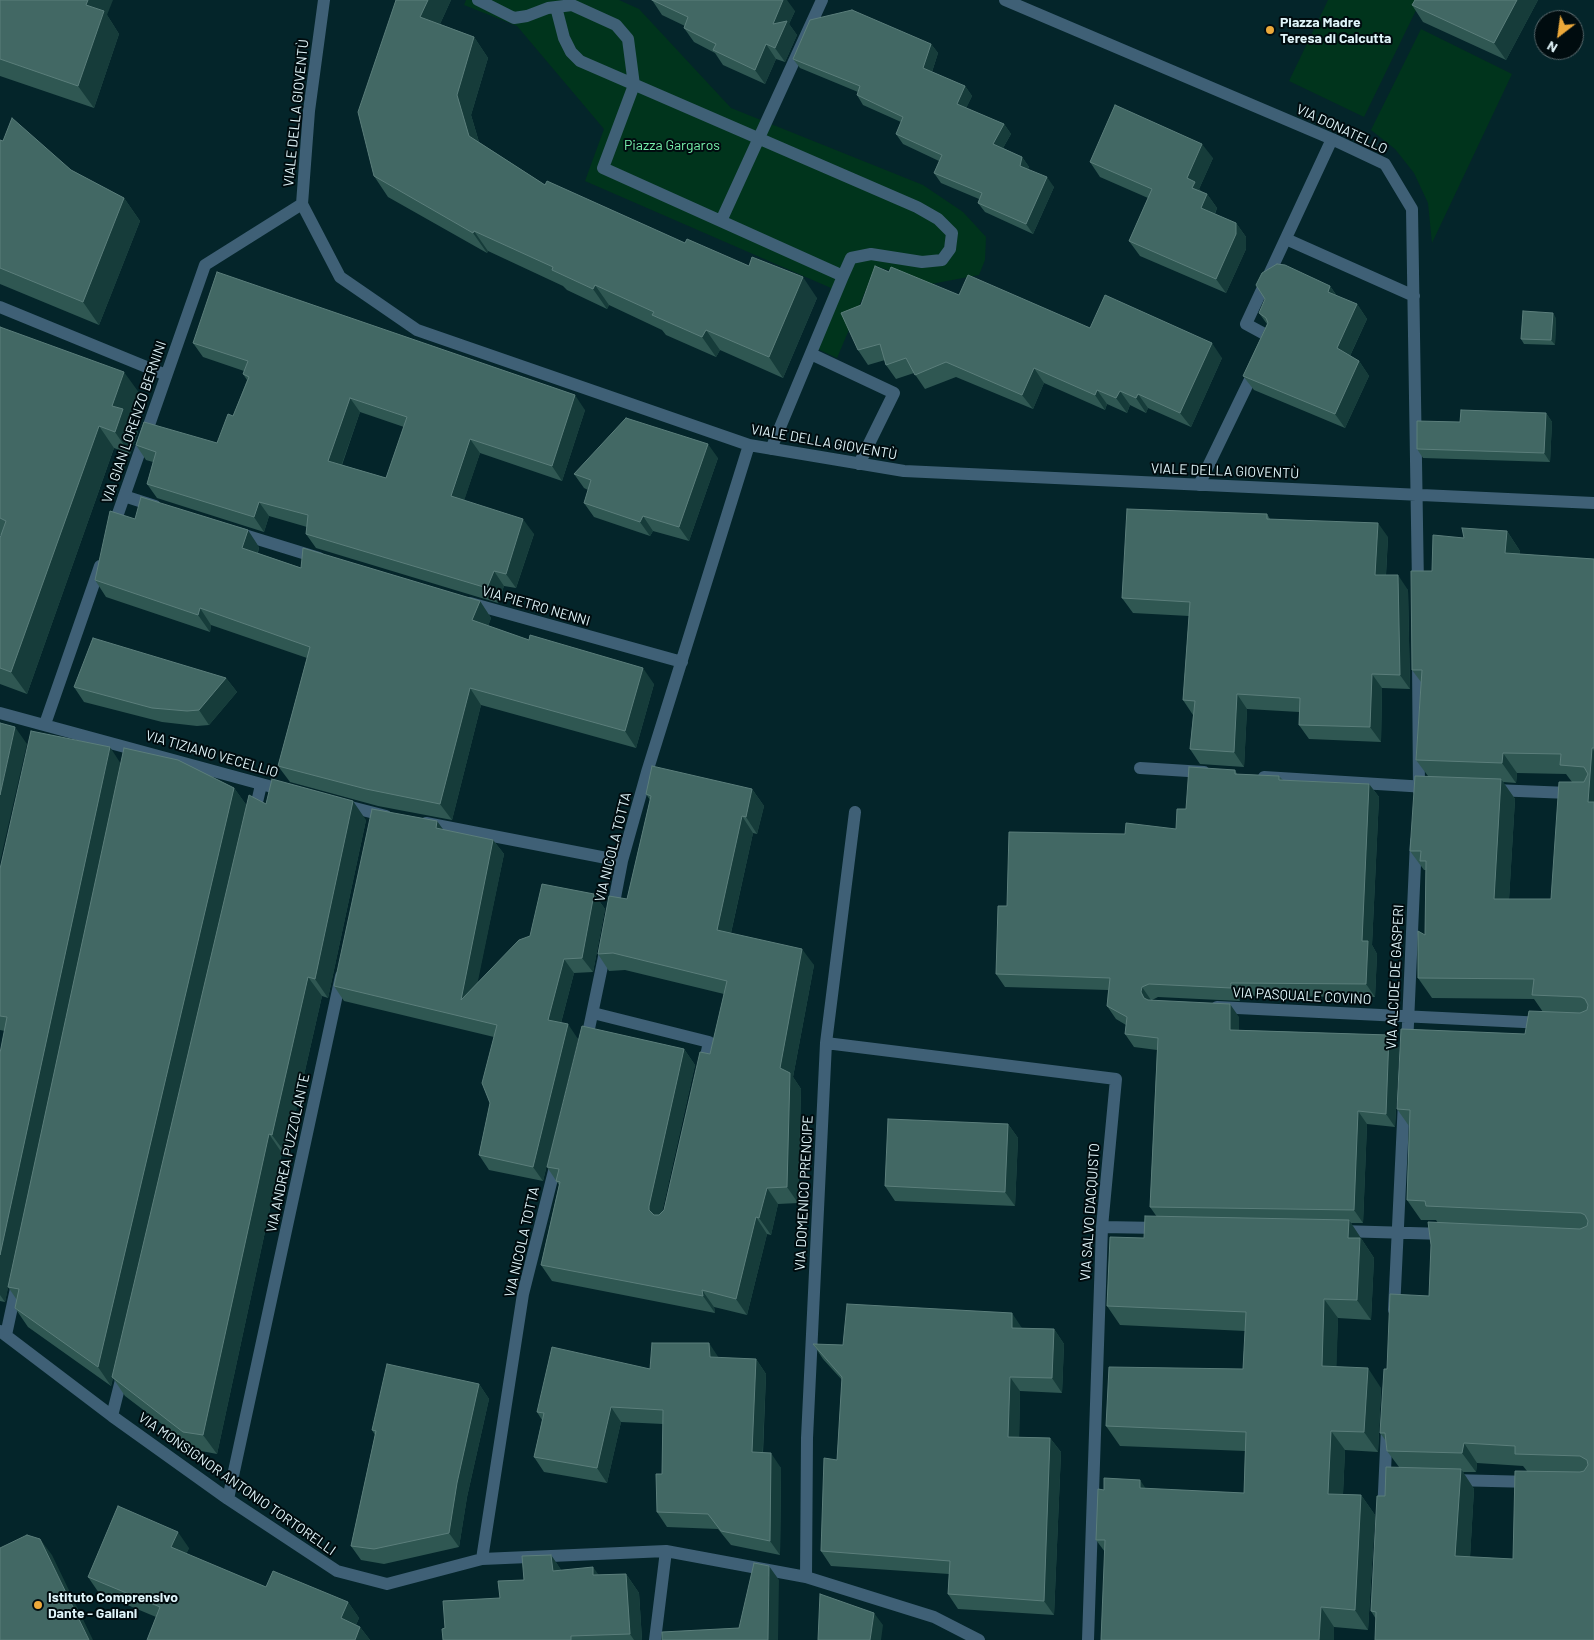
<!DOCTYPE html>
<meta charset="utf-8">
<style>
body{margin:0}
#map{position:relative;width:1594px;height:1640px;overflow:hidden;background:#04252a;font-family:Barlow,sans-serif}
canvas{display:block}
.north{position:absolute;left:1534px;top:10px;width:50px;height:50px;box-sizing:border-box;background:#000c0f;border:1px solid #59696d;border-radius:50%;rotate:210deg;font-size:14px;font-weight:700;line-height:20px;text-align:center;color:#dff4f9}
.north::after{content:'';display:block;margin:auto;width:18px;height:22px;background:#eca93a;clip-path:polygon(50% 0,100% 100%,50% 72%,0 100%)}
</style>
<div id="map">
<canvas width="1594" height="1640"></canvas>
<div class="north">N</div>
</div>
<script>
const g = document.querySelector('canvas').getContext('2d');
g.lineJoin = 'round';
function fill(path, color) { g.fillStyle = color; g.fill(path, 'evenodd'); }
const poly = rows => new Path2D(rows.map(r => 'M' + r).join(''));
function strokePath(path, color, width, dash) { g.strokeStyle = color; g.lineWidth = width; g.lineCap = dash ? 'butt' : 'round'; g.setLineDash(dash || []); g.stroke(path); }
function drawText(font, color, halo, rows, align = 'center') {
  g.font = font + ' Barlow,sans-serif'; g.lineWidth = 4; g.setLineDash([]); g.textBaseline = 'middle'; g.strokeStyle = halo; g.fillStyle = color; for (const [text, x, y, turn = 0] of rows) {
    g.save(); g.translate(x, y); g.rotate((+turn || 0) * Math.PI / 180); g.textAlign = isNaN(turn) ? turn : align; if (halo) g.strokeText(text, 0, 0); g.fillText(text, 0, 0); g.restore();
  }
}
fill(poly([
 [466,0,619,0,639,9,731,108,923,185,963,212,986,237,985,260,979,275,931,284,876,266,837,358,809,345,831,288,585,181,604,129,517,26,464,5],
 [1328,0,1421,0,1364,117,1289,81],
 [1421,29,1512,74,1432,243,1428,203,1414,173,1395,149,1371,130]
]), '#00341c');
strokePath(poly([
 [324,0,309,111,302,204,340,277,417,330,749,445,904,471,1594,503],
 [478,0,514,18,527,16,548,8,572,5,616,25,628,39,634,85,603,168,843,276,771,449],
 [1005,0,1332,139,1385,164,1412,209,1418,586],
 [556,7,564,38,571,52,580,61,917,207,938,219,952,233,950,249,942,260,922,262,871,254,851,258,843,276],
 [721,221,822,0],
 [1286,239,1414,296],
 [0,307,166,375],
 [1266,344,1270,337,1246,324,1332,139],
 [811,354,894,393,859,464],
 [1199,485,1256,367],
 [124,496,155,506],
 [113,528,205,265,302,204],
 [238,533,319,558],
 [470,603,682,662],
 [1418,661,1419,791],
 [0,713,287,791],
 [45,724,100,566],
 [1140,768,1204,772],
 [1264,777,1426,787],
 [1494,790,1594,794],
 [343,805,386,816],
 [254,815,261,785],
 [426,823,622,861],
 [612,913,622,861,647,772,749,445],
 [1217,1007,1544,1023],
 [593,1013,709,1042,703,1070],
 [586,1043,606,947],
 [826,1043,1116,1079,1102,1227,1088,1640],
 [1407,1046,1416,841],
 [1102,1227,1160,1228],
 [1340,1231,1445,1234],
 [1394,1310,1404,1101],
 [0,1331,112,1416,228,1499,337,1571,387,1584,482,1559,666,1551,806,1577,934,1617,979,1640],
 [6,1335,18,1279],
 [112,1416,123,1372],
 [1452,1480,1532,1482],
 [228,1499,341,976],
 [1383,1513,1387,1428],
 [482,1559,523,1294,557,1159],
 [806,1577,807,1438,826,1043,855,812],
 [655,1640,666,1551]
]), '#3f6076', 12);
fill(poly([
 [0,0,107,15,119,34,94,108,0,76],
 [396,0,451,0,440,24,474,37,488,58,471,115,479,142,545,185,817,298,783,378,720,350,716,357,666,335,662,330,609,305,607,309,567,290,563,286,488,251,487,253,388,197,374,176],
 [652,0,795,11,789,24,797,35,785,62,776,59,765,84,723,65,715,53,694,42,684,28,685,26,662,15],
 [1415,0,1538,0,1506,60,1423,22,1412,5],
 [931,44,938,53,932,72,965,86,972,96,966,108,1004,124,1011,134,1003,148,1022,157,1029,167,1028,169,1054,187,1033,234,985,212,978,203,979,199,941,183,934,173,939,161,903,144,896,134,901,122,863,105,857,95,858,92,800,68,793,59],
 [0,140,71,170,124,198,140,221,99,325,0,284],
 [1213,158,1199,189,1201,191,1207,194,1217,208,1215,214,1236,223,1246,237,1246,249,1226,293,1140,256,1129,241,1148,198,1100,177,1090,162],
 [889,272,959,295,1090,328,1222,358,1191,427,1148,408,1146,413,1130,405,1127,413,1107,404,1105,410,1044,383,1033,409,956,377,925,389,914,373,896,379,886,365,885,360,868,365,858,350,861,305],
 [1330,286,1337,296,1357,304,1367,319,1350,356,1359,361,1369,376,1345,428,1254,390,1243,376,1267,324,1259,313],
 [1556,318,1555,345,1524,344,1521,339],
 [0,327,140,394,130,420,138,432,130,454,114,448,27,694,0,684,0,538,1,535,0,535],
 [193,343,585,410,562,481,480,453,464,500,534,534,516,588,504,586,498,603,316,548,306,534,307,527,269,516,264,532,157,498,147,484,153,462,146,460,136,445,217,443,233,416,247,380,243,374,244,371,203,357],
 [360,412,404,427,386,478,342,465],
 [1546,413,1552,422,1550,462,1423,458,1417,449,1460,422],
 [718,458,689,541,653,531,650,536,594,517,584,503,588,490,584,488,574,474],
 [1267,514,1270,519,1388,537,1386,575,1408,590,1410,689,1382,688,1381,742,1309,739,1299,725,1299,712,1247,709,1244,767,1200,764,1190,749,1193,715,1183,700,1189,616,1133,613,1122,598],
 [135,519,259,547,258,553,301,568,480,601,491,618,488,626,654,684,636,748,481,705,452,820,378,806,290,782,278,766,307,658,211,625,210,632,106,597,95,580],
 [1507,531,1520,551,1520,554,1594,559,1594,1640,1376,1619,1371,1611,1385,1496,1399,1467,1387,1451,1386,1441,1380,1433,1387,1369,1429,1296,1438,1223,1436,1220,1421,1220,1407,1200,1409,1126,1397,1109,1525,1034,1543,1012,1534,999,1432,998,1418,978,1425,935,1426,870,1424,870,1410,851,1428,776,1416,760,1421,682,1412,670,1432,571,1464,538],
 [1517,773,1566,774,1572,782,1551,899,1509,899,1515,799,1503,782,1516,783],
 [1477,1463,1523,1466,1527,1471,1513,1559,1470,1557,1474,1489,1463,1472,1476,1472],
 [226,678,237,692,209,725,197,726,162,722,84,702,74,687],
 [121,763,234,788,247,806,266,804,366,820,328,998,322,996,286,1154,282,1153,217,1454,196,1450,125,1396,113,1378,111,1386,28,1327,15,1308,17,1300,8,1287,5,1302,0,1301,0,1053,5,1031,0,1030,0,869],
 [1235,770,1237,774,1279,776,1283,780,1369,784,1379,797,1372,945,1377,954,1375,997,1240,996,1240,1001,1158,997,1152,1000,1239,1017,1239,1030,1389,1035,1399,1048,1395,1127,1367,1124,1363,1223,1351,1223,1374,1258,1371,1320,1338,1318,1336,1367,1381,1388,1378,1452,1345,1450,1343,1494,1361,1495,1375,1515,1368,1630,1334,1627,1334,1640,1101,1640,1105,1552,1096,1540,1104,1490,1146,1489,1244,1493,1245,1451,1120,1446,1106,1426,1243,1369,1245,1331,1120,1325,1107,1306,1144,1238,1157,1217,1150,1207,1157,1050,1134,1047,1125,1034,1126,1025,1116,1019,1107,1006,1108,990,1005,987,996,974,1007,906,1125,834,1176,829,1186,809],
 [752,789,764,806,757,834,753,833,731,933,814,965,793,1077,801,1089,798,1203,778,1204,771,1235,767,1234,747,1315,714,1307,715,1313,552,1281,541,1265,559,1185,547,1167,684,1049,695,1065,662,1212,664,1210,710,1054,724,994,625,970,609,971,598,954,627,899,650,800,646,794],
 [437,821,443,830,493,840,504,854,477,983,530,936,594,894,605,909,593,972,574,973,561,1023,578,1039,543,1181,489,1170,479,1155,490,1103,494,1037,344,1001,334,986],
 [1008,1124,1018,1138,1015,1206,895,1201,885,1186],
 [1022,1328,1054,1329,1064,1344,1062,1393,1020,1391,1019,1437,1050,1438,1061,1452,1054,1615,958,1609,948,1594,949,1574,831,1566,821,1551,837,1460,842,1380,823,1359,813,1344,843,1345],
 [719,1358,756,1359,766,1374,763,1453,781,1468,780,1555,731,1545,718,1529,667,1527,657,1512,662,1474,663,1424,621,1422,607,1483,544,1472,534,1457,542,1420,537,1412,650,1369],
 [479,1384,489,1399,467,1497,459,1547,384,1564,361,1560,351,1546,375,1435,372,1430],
 [189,1548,186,1554,266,1587,348,1602,359,1618,356,1625,360,1627,370,1640,147,1640,156,1617,99,1593,88,1577],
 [551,1555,561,1570,599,1575,626,1574,639,1593,642,1640,443,1640,445,1628,500,1598,524,1580]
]), '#2f5752');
fill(poly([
 [88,0,113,0,107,15,119,34,94,108,78,86,86,5],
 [428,0,451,0,434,37,420,17],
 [783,0,787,0,795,11,789,24,797,35,785,62,775,48,773,24],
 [1517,0,1538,0,1506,60,1494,43],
 [474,37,488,58,471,115,483,156,469,136,457,95],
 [766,44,776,59,765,84,755,70],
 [931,44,938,53,930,78,923,68],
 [965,86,972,96,964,113,957,104],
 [1004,124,1011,134,1000,153,993,144],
 [1202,144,1213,158,1199,189,1205,197,1192,188,1187,178],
 [1022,157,1029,167,1027,176,1020,166],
 [1047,177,1054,187,1033,234,1026,224],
 [1207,194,1217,208,1211,222,1201,208],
 [124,198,140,221,99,325,83,302],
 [1236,223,1246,237,1246,249,1226,293,1216,279],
 [474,231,488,251,487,253,473,233],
 [803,277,817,298,783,378,769,357],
 [595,285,609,305,607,309,593,289],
 [1330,286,1340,301,1328,292],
 [1357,304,1367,319,1347,362,1337,348],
 [1553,313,1556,318,1555,345,1551,340],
 [706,330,720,350,716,357,702,337],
 [1212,343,1222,358,1191,427,1180,413],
 [1359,361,1369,376,1345,428,1335,414],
 [1034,368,1044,383,1033,409,1022,395],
 [124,372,140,394,130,420,138,432,130,454,115,432,112,406],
 [1097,390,1107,404,1105,410,1095,395],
 [1120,391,1130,405,1127,413,1116,398],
 [1138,394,1148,408,1146,413,1136,398],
 [575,395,585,410,562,481,552,466],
 [350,398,360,412,338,475,328,461],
 [1546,413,1552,422,1550,462,1544,453],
 [99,426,114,448,27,694,11,672],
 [470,439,480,453,461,510,451,496],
 [708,444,718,458,689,541,679,527],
 [259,502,269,516,264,532,254,517],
 [643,516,653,531,650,536,640,522],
 [523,519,534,534,516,588,506,574],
 [1378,523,1388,537,1385,589,1375,575],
 [248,530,259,547,254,564,242,548],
 [1507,531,1520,551,1519,573,1505,553],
 [494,571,504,586,498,603,487,588],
 [1398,575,1408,590,1410,689,1400,675],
 [480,601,491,618,484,637,472,620],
 [200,608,211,625,210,632,198,615],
 [643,668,654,684,636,748,625,731],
 [1372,674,1382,688,1381,742,1370,727],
 [226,678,237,692,209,725,199,710],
 [470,688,481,705,452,820,440,804],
 [1237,694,1247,709,1244,767,1234,752],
 [15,727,27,744,0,862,0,795],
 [110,747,121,764,5,1302,0,1295,0,1255],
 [1592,748,1594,751,1594,810,1588,802],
 [1503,753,1517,773,1516,783,1502,763],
 [1501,779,1515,799,1508,918,1494,899],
 [1369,784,1379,797,1372,945,1377,954,1375,997,1366,984,1362,941],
 [234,788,248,807,111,1386,98,1367],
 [752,789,764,806,757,834,746,817],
 [353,801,366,820,328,998,315,979],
 [742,816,753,833,728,946,717,930],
 [437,821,448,836,436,828],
 [493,840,504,854,471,1015,461,1000],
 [594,894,605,909,593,972,582,958],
 [802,949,814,965,793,1077,801,1089,798,1203,787,1187,780,1068],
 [564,959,574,973,558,1034,548,1020],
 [308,977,322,996,286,1154,272,1135],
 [1231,983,1240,996,1240,1001,1231,988],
 [1142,987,1151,1000,1150,1005,1144,998,1141,992],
 [1230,1004,1239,1017,1239,1043,1230,1030],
 [568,1024,578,1039,543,1181,533,1167],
 [1389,1035,1399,1048,1395,1127,1386,1114],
 [684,1049,695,1065,660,1222,649,1210,649,1206],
 [1358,1111,1367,1124,1363,1223,1354,1210],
 [1008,1124,1018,1138,1015,1206,1005,1192],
 [269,1134,282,1153,217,1454,203,1435],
 [767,1188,778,1204,771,1235,759,1218],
 [756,1217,767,1234,747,1315,736,1299],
 [1349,1220,1374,1258,1371,1320,1357,1300,1348,1238],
 [702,1290,714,1307,715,1313,703,1296],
 [1324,1299,1338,1318,1336,1386,1322,1366],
 [1012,1313,1022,1328,1012,1328],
 [1054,1329,1064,1344,1062,1393,1052,1378],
 [709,1343,719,1358,710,1357],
 [756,1359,766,1374,762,1467,752,1452],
 [1368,1368,1381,1388,1378,1452,1364,1432],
 [1010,1377,1020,1391,1019,1451,1008,1437],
 [479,1384,489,1399,467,1497,459,1547,449,1533,457,1483],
 [611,1407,621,1422,607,1483,597,1468],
 [1331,1431,1345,1450,1342,1514,1328,1494],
 [1050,1438,1061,1452,1054,1615,1044,1601],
 [1464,1443,1477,1463,1476,1472,1462,1453],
 [771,1453,781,1468,780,1555,770,1541],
 [1461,1469,1474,1489,1469,1576,1455,1556],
 [1140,1480,1153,1499,1140,1488],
 [1361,1495,1375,1515,1368,1630,1355,1610],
 [178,1532,189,1548,182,1563,171,1547],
 [40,1539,52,1555,93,1640,89,1640],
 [551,1555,564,1574,553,1571],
 [769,1566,779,1580,778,1640,768,1640],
 [593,1567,606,1585,593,1575],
 [626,1574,639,1593,642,1640,634,1640,630,1634],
 [348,1602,359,1618,352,1634,341,1618],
 [1321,1607,1334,1627,1334,1640,1319,1640],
 [874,1613,883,1625,881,1640,870,1640],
 [360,1627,370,1640,355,1640]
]), '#163c3a');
const building = poly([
 [0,0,88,0,86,5,104,11,78,86,0,59,0,0],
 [396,0,428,0,420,17,474,37,457,95,469,136,545,185,547,181,685,243,687,239,749,266,752,257,803,277,769,357,706,330,702,337,652,315,654,312,595,285,593,289,552,270,553,267,474,231,473,233,374,176,358,112,396,0],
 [652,0,783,0,773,24,787,21,775,48,766,44,755,70,713,50,716,44,684,28,688,17,652,0],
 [1415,0,1517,0,1494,43,1412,5,1415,0],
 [852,10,931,44,923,68,965,86,957,104,1004,124,993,144,1022,157,1020,166,1047,177,1026,224,978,203,982,193,934,173,942,155,896,134,903,117,857,95,860,86,793,59,810,20,852,10],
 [1115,105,1202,144,1187,178,1195,182,1192,188,1207,194,1201,208,1236,223,1236,234,1216,279,1129,241,1152,189,1090,162,1115,105],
 [12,118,71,170,124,198,83,302,0,268,0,140,3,141,12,118],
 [1277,264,1285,265,1330,286,1328,292,1357,304,1337,348,1359,361,1335,414,1243,376,1268,323,1266,318,1259,313,1265,299,1256,285,1262,273,1277,264],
 [875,266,889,272,891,267,959,295,968,275,1090,328,1105,295,1212,343,1180,413,1138,394,1136,398,1120,391,1116,398,1097,390,1095,395,1034,368,1022,395,946,362,915,375,906,358,886,365,880,344,858,350,841,313,861,305,875,266],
 [217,272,575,395,552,466,470,439,451,496,523,519,506,574,494,571,487,588,306,534,308,515,259,502,254,517,147,484,156,452,136,445,144,422,217,443,228,414,233,416,249,377,243,374,248,361,193,343,217,272],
 [350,398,407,417,386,478,328,461,350,398],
 [1523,311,1553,313,1551,340,1521,339,1523,311],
 [0,327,124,372,112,406,123,409,115,432,99,426,11,672,0,668,0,538,6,521,0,518,0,327],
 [1461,410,1546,413,1544,453,1417,449,1417,421,1460,422,1461,410],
 [626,418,708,444,679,527,643,516,640,522,584,503,591,480,574,474,626,418],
 [141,497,248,530,242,548,301,568,303,548,480,601,472,620,529,640,530,635,643,668,625,731,470,688,440,804,366,789,278,766,310,647,200,608,198,615,95,580,110,511,135,519,141,497],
 [1127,509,1267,514,1267,519,1378,523,1375,575,1398,575,1400,675,1372,674,1370,727,1299,725,1300,698,1237,694,1234,752,1190,749,1195,701,1183,700,1190,602,1122,598,1127,509],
 [1462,528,1507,531,1505,553,1594,559,1594,748,1592,748,1588,802,1594,802,1594,1640,1375,1640,1376,1612,1371,1611,1377,1496,1385,1496,1386,1467,1461,1469,1455,1556,1513,1559,1515,1471,1580,1472,1584,1471,1588,1465,1587,1460,1580,1456,1515,1454,1515,1446,1464,1443,1462,1453,1387,1451,1385,1433,1380,1433,1384,1369,1387,1369,1390,1294,1429,1296,1431,1245,1428,1222,1580,1229,1587,1226,1588,1221,1585,1215,1581,1213,1426,1206,1425,1201,1407,1200,1410,1110,1397,1109,1401,1029,1525,1034,1529,1011,1580,1013,1587,1010,1588,1005,1585,999,1581,997,1532,995,1534,979,1418,978,1418,931,1425,935,1426,861,1420,861,1421,851,1410,851,1415,776,1501,779,1494,899,1551,899,1559,782,1584,782,1588,774,1584,767,1560,765,1561,754,1503,753,1502,763,1416,760,1422,670,1412,670,1411,571,1432,571,1433,535,1464,538,1462,528],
 [93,638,226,678,199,710,187,711,152,708,74,687,93,638],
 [0,723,15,727,0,795,0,723],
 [31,731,110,747,0,1255,0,1053,7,1017,0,1016,0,869,31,731],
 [124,748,178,760,234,788,98,1367,15,1308,19,1289,8,1287,124,748],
 [652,766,752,789,746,817,742,816,717,930,802,949,780,1068,790,1073,787,1187,767,1188,759,1218,756,1217,736,1299,702,1290,703,1296,541,1265,560,1182,556,1181,559,1169,547,1167,582,1026,684,1049,649,1206,649,1210,654,1215,659,1215,664,1210,700,1052,710,1054,727,981,613,953,598,954,609,896,627,899,651,796,646,794,652,766],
 [1189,767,1235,770,1235,774,1279,776,1279,780,1369,784,1362,941,1368,941,1366,984,1231,983,1231,988,1149,984,1142,987,1141,992,1144,998,1148,1000,1230,1004,1230,1030,1389,1035,1386,1114,1358,1111,1354,1210,1150,1207,1158,1038,1125,1034,1127,1017,1107,1006,1110,978,996,974,998,906,1007,906,1009,832,1125,834,1126,823,1176,829,1177,809,1186,809,1189,767],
 [272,779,353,801,315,979,308,977,272,1135,269,1134,203,1435,183,1432,112,1377,249,795,266,804,272,779],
 [372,809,437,821,436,828,493,840,461,1000,519,940,530,936,542,884,594,894,582,958,564,959,548,1020,568,1024,533,1167,479,1155,490,1103,482,1083,497,1025,334,986,372,809],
 [888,1119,1008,1124,1005,1192,885,1186,888,1119],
 [1145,1216,1349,1220,1348,1238,1360,1238,1357,1300,1324,1299,1322,1366,1368,1368,1364,1432,1331,1431,1328,1494,1361,1495,1355,1610,1321,1607,1319,1640,1101,1640,1105,1540,1096,1540,1098,1489,1104,1490,1104,1478,1140,1480,1140,1488,1244,1493,1246,1432,1106,1426,1109,1367,1243,1369,1246,1312,1107,1306,1110,1237,1144,1238,1145,1216],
 [847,1304,1012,1313,1012,1328,1054,1329,1052,1378,1010,1377,1008,1437,1050,1438,1044,1601,948,1594,950,1561,821,1551,824,1458,837,1460,842,1377,813,1344,843,1345,847,1304],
 [652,1343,709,1343,710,1357,756,1359,752,1452,771,1453,770,1541,721,1531,708,1514,657,1512,656,1474,662,1474,663,1410,611,1407,597,1468,534,1457,544,1413,537,1412,552,1347,650,1369,652,1343],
 [387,1364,479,1384,457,1483,449,1533,374,1549,351,1546,376,1431,372,1430,387,1364],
 [118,1506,178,1532,171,1547,266,1587,273,1571,348,1602,341,1618,360,1627,355,1640,147,1640,160,1607,88,1577,118,1506],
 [27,1535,40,1539,89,1640,0,1640,0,1548,27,1535],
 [551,1555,553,1571,593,1567,593,1575,626,1574,630,1634,571,1636,571,1640,443,1640,442,1629,445,1628,443,1601,500,1598,498,1581,524,1580,522,1556,551,1555],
 [754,1563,769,1566,768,1640,662,1640,662,1632,739,1628,754,1563],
 [820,1594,874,1613,870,1640,818,1640,820,1594]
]);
fill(building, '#426864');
strokePath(building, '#5b7e7b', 1);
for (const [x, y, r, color] of [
 [1270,30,5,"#eca93a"],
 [38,1605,5,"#eca93a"]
]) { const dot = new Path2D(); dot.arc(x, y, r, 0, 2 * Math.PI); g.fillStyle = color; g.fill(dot); strokePath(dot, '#000c0f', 2); }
drawText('bold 14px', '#dff4f9', '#000c0f', [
 ["Piazza Madre",1280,22],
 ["Teresa di Calcutta",1280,38],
 ["Istituto Comprensivo",48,1597],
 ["Dante - Galiani",48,1613]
], 'left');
drawText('14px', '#dff4f9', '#000c0f', [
 ["VIALE DELLA GIOVENTÙ",296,113,-84],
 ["VIA DONATELLO",1342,129,25],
 ["VIA GIAN LORENZO BERNINI",134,422,-71],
 ["VIALE DELLA GIOVENTÙ",824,442,10],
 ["VIALE DELLA GIOVENTÙ",1225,471,2],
 ["VIA PIETRO NENNI",536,606,16],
 ["VIA TIZIANO VECELLIO",212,754,16],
 ["VIA NICOLA TOTTA",613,847,-76],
 ["VIA ALCIDE DE GASPERI",1395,977,-87],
 ["VIA PASQUALE COVINO",1302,996,3],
 ["VIA ANDREA PUZZOLANTE",288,1153,-78],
 ["VIA DOMENICO PRENCIPE",804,1193,-87],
 ["VIA SALVO D'ACQUISTO",1090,1212,-86],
 ["VIA NICOLA TOTTA",522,1242,-77],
 ["VIA MONSIGNOR ANTONIO TORTORELLI",237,1484,35]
]);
drawText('14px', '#77f1ac', '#000c0f', [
 ["Piazza Gargaros",672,145]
]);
</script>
